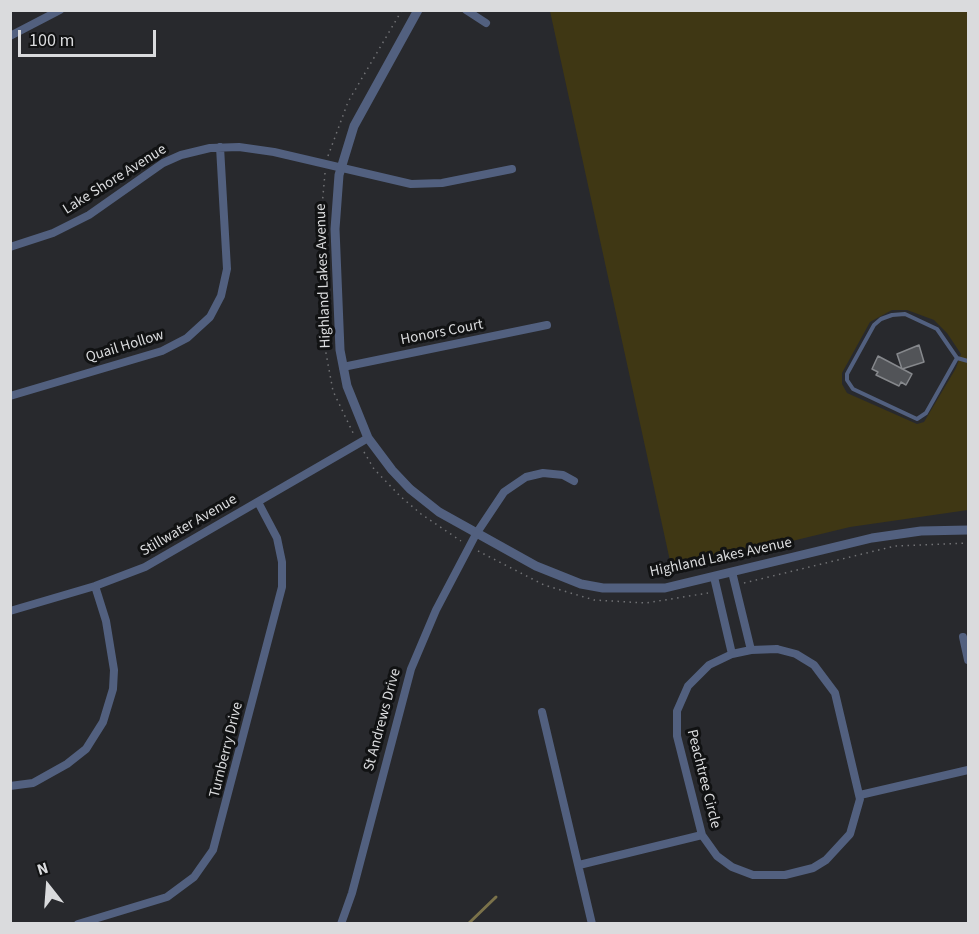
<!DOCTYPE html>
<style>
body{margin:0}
#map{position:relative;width:979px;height:934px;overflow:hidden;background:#28292d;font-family:"Source Sans 3",sans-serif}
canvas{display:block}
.frame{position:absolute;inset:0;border:12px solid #dadbdd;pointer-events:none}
.north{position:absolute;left:18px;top:856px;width:60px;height:60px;-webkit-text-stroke:4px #111213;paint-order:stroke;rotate:343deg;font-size:16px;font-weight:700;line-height:24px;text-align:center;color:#dadbdd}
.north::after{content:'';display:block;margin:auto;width:21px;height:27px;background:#dadbdd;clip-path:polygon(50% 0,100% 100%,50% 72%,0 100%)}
.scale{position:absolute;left:18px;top:30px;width:138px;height:27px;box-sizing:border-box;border:3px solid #dadbdd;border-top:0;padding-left:8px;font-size:18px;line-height:21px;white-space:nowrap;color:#dadbdd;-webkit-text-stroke:4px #111213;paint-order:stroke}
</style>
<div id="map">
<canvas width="979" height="934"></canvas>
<div class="frame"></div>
<div class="north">N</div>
<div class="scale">100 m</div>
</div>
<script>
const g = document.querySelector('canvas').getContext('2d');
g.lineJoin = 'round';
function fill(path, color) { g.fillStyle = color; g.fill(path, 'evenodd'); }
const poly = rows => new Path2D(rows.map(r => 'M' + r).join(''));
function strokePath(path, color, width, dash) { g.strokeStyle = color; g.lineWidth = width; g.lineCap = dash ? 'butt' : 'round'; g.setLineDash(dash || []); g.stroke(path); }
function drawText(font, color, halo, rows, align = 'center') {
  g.font = font + ' "Source Sans 3",sans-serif'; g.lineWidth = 6; g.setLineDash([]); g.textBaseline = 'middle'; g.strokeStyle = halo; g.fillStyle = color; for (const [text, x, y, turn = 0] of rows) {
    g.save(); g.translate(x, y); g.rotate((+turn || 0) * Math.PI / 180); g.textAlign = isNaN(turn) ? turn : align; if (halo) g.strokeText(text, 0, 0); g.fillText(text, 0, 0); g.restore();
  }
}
fill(poly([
 [550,11,968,11,968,510,850,527,672,570],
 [892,310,907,310,934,320,947,333,961,354,956,368,924,422,917,424,847,393,842,384,842,373,870,322]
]), '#3f3714');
strokePath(poly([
 [468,924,496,897]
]), '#7b724a', 3);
const building = poly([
 [919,345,924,362,902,369,897,354,919,345],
 [878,356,912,374,906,385,901,382,899,386,876,375,878,372,872,369,878,356]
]);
fill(building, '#525458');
strokePath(building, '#86888c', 1.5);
strokePath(poly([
 [328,156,348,102,402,10],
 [325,173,320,229,323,337,333,391,354,435],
 [364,452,374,469,400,496,421,514,461,541],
 [478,551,544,585,594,600,646,603,708,593],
 [744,583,895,546,968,543]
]), '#717275', 1.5, [1.5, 4.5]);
strokePath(poly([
 [957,358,926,413,917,419,853,389,847,380,847,374,874,325,881,319,892,315,905,314,937,329,957,358,968,361]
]), '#52607f', 4);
strokePath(poly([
 [466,10,486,23],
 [10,36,60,10],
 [10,247,53,233,89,215,163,163,181,155,210,148,239,147,274,152,411,184,442,183,512,169],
 [343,367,547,325],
 [10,396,162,351,187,338,210,317,221,296,227,269,220,147],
 [732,572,751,650],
 [714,577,732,654],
 [10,611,95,586,145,567,368,438],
 [963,637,968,660],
 [777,649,796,654,814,665,835,693,860,799,850,834,826,860,813,868,785,875,753,875,732,867,717,856,702,835,677,736,677,711,688,686,709,665,732,654,751,650,777,649],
 [542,712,592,924],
 [10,786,33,783,67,764,86,749,103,722,113,689,114,670,106,621,95,586],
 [860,795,968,770],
 [579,865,702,835],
 [78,924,167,897,194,877,213,850,282,587,282,562,277,538,258,502],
 [341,924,352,893,411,669,436,610,476,534,504,492,526,477,543,473,563,475,574,481]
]), '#52607f', 8);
strokePath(poly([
 [418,10,354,126,339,175,335,229,340,350,347,386,368,438,392,470,410,489,439,512,536,566,581,584,603,588,665,588,872,538,921,531,968,530]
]), '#52607f', 9);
drawText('15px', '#dadbdd', '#111213', [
 ["Lake Shore Avenue",115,180,-32],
 ["Highland Lakes Avenue",324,276,-92],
 ["Honors Court",442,333,-11],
 ["Quail Hollow",125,347,-17],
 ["Stillwater Avenue",189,526,-30],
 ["Highland Lakes Avenue",721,558,-12],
 ["St Andrews Drive",383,720,-75],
 ["Turnberry Drive",227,750,-76],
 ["Peachtree Circle",703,779,76]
]);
</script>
